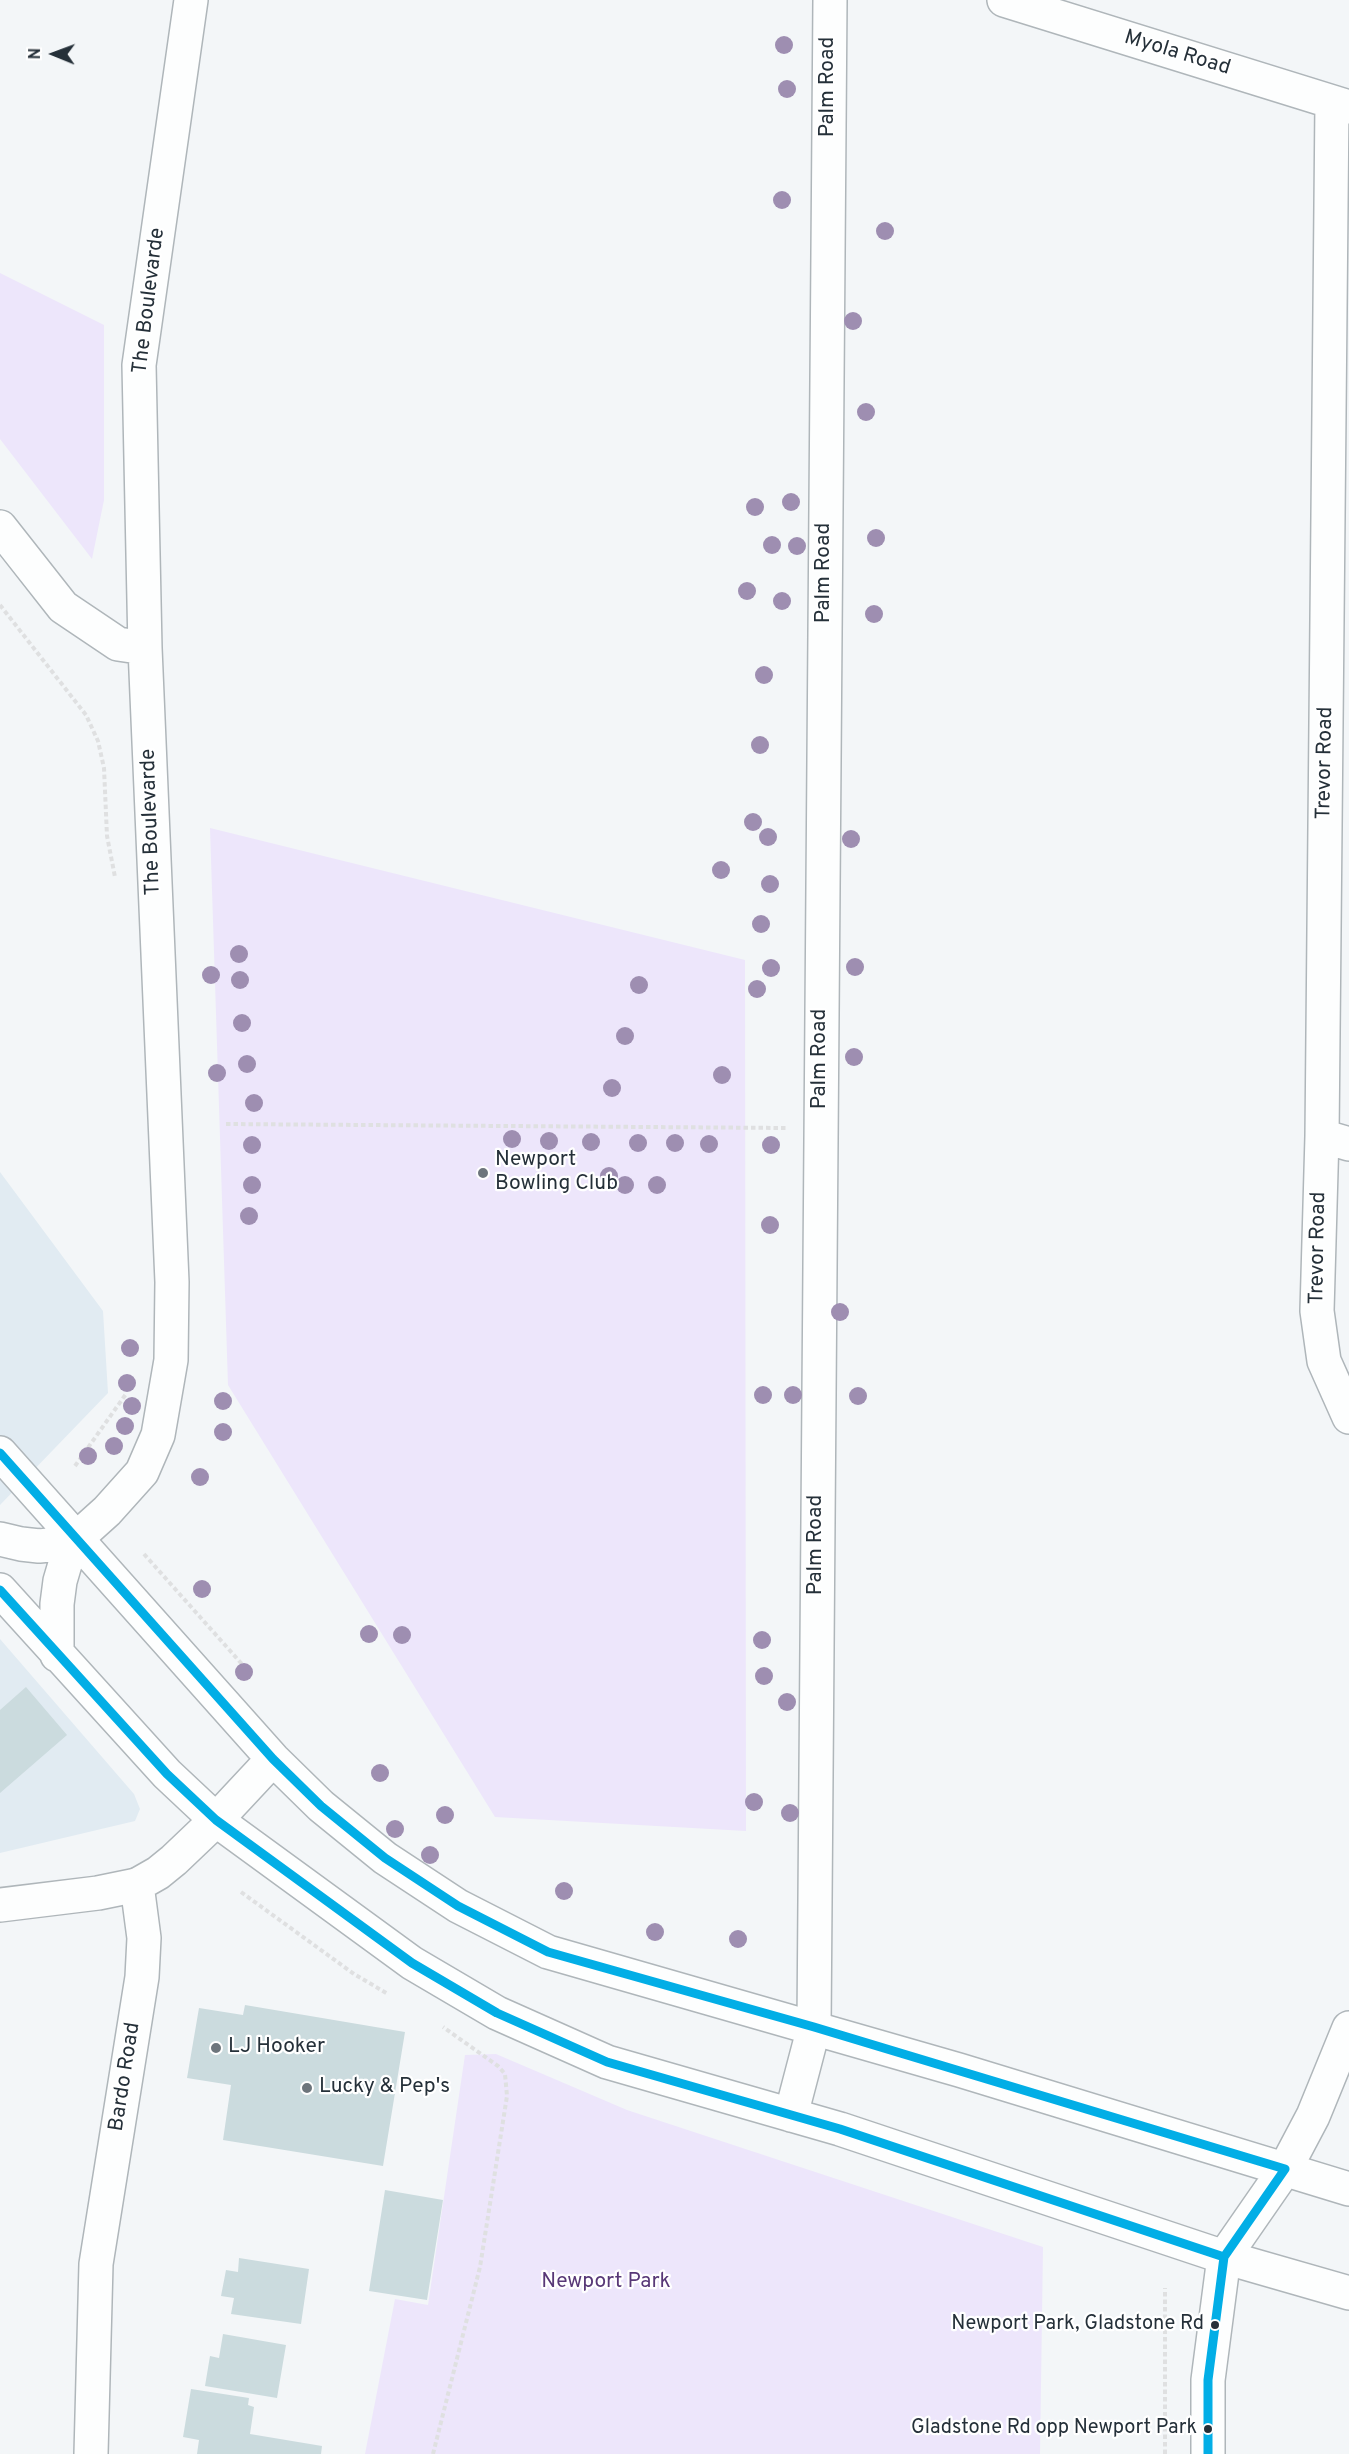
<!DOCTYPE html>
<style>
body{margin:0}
#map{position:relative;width:1349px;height:2454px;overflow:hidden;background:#f3f6f8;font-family:Overpass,sans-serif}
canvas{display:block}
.north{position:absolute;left:24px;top:24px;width:60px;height:60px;-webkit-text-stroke:4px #fff;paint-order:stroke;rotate:271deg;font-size:16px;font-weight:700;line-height:24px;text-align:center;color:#253039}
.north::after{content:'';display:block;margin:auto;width:21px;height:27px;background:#253039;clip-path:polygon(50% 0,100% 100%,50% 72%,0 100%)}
</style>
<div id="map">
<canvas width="1349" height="2454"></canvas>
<div class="north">N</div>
</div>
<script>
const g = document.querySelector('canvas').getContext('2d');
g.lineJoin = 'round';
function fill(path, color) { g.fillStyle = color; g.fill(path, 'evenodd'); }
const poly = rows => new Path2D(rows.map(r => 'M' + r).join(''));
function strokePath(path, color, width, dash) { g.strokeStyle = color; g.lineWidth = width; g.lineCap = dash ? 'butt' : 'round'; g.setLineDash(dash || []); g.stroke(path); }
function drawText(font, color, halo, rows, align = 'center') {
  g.font = font + ' Overpass,sans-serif'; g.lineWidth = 4.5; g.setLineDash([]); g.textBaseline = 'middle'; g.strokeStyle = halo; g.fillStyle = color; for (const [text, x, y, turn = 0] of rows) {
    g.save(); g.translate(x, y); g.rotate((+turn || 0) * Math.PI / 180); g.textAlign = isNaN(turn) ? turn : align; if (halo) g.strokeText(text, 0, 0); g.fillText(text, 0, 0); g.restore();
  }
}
fill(poly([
 [0,1172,103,1311,108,1393,0,1505],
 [0,1639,134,1794,140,1809,135,1821,0,1853]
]), '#e1ebf2');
fill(poly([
 [0,273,104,325,104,500,92,559,0,439],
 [210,828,745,960,746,1831,495,1817,228,1385],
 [496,2054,627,2110,1043,2247,1040,2454,365,2454,395,2299,428,2305,465,2055]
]), '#ede6fb');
fill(poly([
 [26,1687,67,1735,0,1793,0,1710],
 [245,2005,405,2032,383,2166,223,2140,231,2085,187,2078,199,2008,243,2015],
 [385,2190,443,2200,427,2300,369,2291],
 [239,2258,309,2269,301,2324,231,2314,234,2298,221,2296,226,2270,238,2272],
 [223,2334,286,2345,277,2398,205,2386,210,2356,219,2358],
 [191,2389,249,2398,248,2405,254,2407,250,2434,322,2446,321,2454,197,2454,199,2440,183,2437]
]), '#cbdbde');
const minor = poly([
 [1004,0,1349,107],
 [1332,102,1322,1136,1317,1311,1324,1361,1349,1417],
 [0,527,63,607,118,644,145,648],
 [1322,1136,1349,1144],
 [77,1538,107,1511,142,1472,158,1435,171,1360,172,1282,145,648,139,365,191,0],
 [0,1905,98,1893,137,1885],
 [814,2027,830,0],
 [1285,2169,1313,2116,1349,2028],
 [1208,2454,1208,2380,1224,2257]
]);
const tertiary = poly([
 [91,2454,96,2264,142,1977,144,1938,137,1885,158,1873,174,1860,216,1820]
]);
const primary = poly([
 [0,1453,273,1759,321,1806,385,1858,458,1906,548,1952,959,2070,1349,2189],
 [0,1539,21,1544,39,1546,60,1544,77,1538],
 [0,1590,167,1774,216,1820,412,1963,497,2013,607,2062,840,2129,1224,2257,1349,2293],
 [57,1655,57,1604,60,1581,65,1564,77,1538],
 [216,1820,273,1759],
 [791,2115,814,2027],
 [1224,2257,1285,2169]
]);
strokePath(minor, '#afb6ba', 36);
strokePath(tertiary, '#afb6ba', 36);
strokePath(primary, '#afb6ba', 36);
strokePath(poly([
 [0,605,86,715,98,741,104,768,107,836,115,877],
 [226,1124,786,1128],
 [75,1466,126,1394],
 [144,1554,249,1672],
 [241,1892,354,1974,388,1994],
 [433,2454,480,2267,507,2096,505,2074,498,2066,443,2027],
 [1165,2454,1165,2288]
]), '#dfe0e1', 4, [4.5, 3]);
strokePath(minor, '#fdfefe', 33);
strokePath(tertiary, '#fdfefe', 33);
strokePath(primary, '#fdfefe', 33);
strokePath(poly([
 [0,1453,273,1759,321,1806,385,1858,458,1906,548,1952,814,2027,1285,2169,1224,2257,1208,2380,1208,2454],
 [0,1590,167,1774,216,1820,412,1963,497,2013,607,2062,840,2129,1224,2257]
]), '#02aee6', 9);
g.fillStyle = '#9e8eb1';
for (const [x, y] of [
 [784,45],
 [787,89],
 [782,200],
 [885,231],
 [853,321],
 [866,412],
 [791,502],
 [755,507],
 [876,538],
 [772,545],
 [797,546],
 [747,591],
 [782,601],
 [874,614],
 [764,675],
 [760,745],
 [753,822],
 [768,837],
 [851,839],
 [721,870],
 [770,884],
 [761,924],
 [239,954],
 [855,967],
 [771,968],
 [211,975],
 [240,980],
 [639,985],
 [757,989],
 [242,1023],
 [625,1036],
 [854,1057],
 [247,1064],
 [217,1073],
 [722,1075],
 [612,1088],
 [254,1103],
 [512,1139],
 [549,1141],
 [591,1142],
 [638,1143],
 [675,1143],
 [709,1144],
 [252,1145],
 [771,1145],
 [609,1176],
 [252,1185],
 [625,1185],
 [657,1185],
 [249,1216],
 [770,1225],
 [840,1312],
 [130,1348],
 [127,1383],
 [763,1395],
 [793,1395],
 [858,1396],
 [223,1401],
 [132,1406],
 [125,1426],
 [223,1432],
 [114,1446],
 [88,1456],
 [200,1477],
 [202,1589],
 [369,1634],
 [402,1635],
 [762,1640],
 [244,1672],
 [764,1676],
 [787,1702],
 [380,1773],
 [754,1802],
 [790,1813],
 [445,1815],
 [395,1829],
 [430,1855],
 [564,1891],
 [655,1932],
 [738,1939]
]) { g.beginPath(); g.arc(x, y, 9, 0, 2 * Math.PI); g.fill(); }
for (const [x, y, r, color] of [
 [483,1173,6,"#6d757c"],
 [216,2048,6,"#6d757c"],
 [307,2088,6,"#6d757c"],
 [1215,2325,5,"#253039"],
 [1208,2429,5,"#253039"]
]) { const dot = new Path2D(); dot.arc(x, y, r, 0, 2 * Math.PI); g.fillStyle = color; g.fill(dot); strokePath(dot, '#fff', 2); }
drawText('20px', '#253039', '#fff', [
 ["Newport Park, Gladstone Rd",1204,2325],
 ["Gladstone Rd opp Newport Park",1197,2429]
], 'right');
drawText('21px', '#253039', '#fff', [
 ["Myola Road",1177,54,17],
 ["Palm Road",829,87,-90],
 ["The Boulevarde",150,301,-83],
 ["Palm Road",825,573,-90],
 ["Trevor Road",1326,763,-89],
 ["The Boulevarde",152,822,-92],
 ["Palm Road",821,1059,-90],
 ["Trevor Road",1319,1248,-89],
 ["Palm Road",817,1545,-90],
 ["Bardo Road",126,2077,-81]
]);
drawText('21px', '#253039', '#fff', [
 ["Newport",495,1161],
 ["Bowling Club",495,1185],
 ["LJ Hooker",228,2048],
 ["Lucky & Pep's",319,2088]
], 'left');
drawText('21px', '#583877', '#fff', [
 ["Newport Park",606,2283]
]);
</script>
